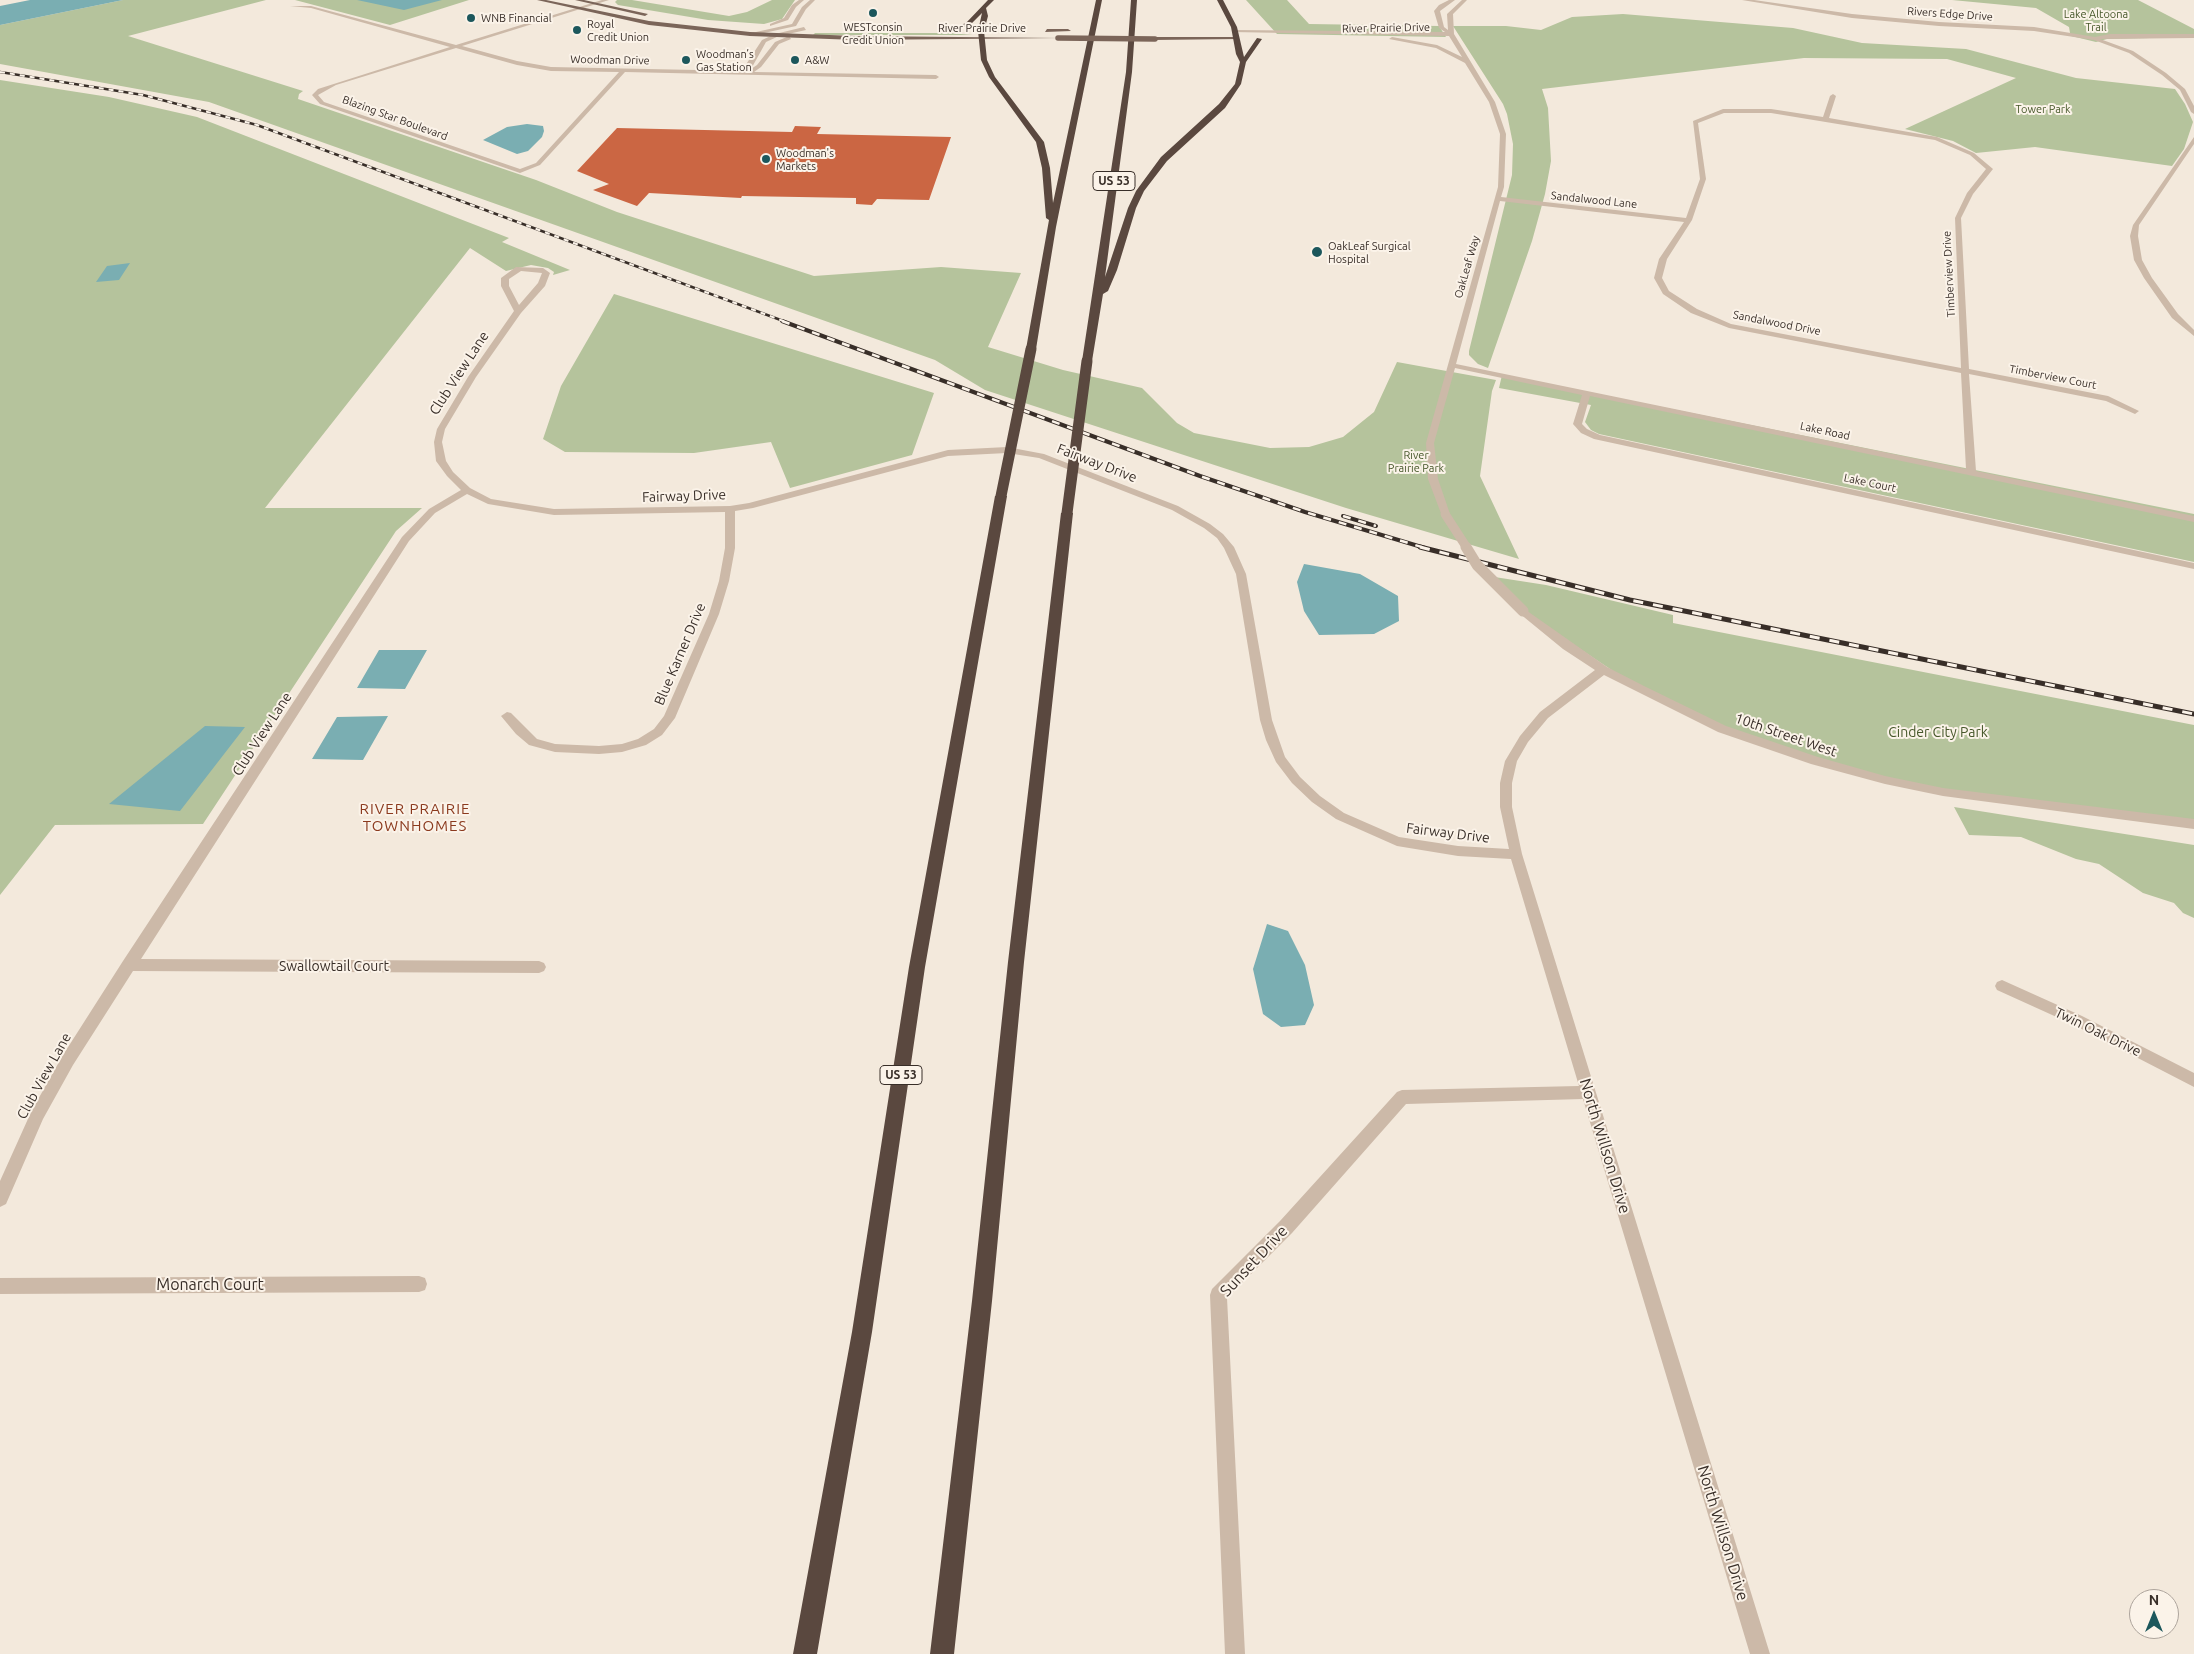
<!DOCTYPE html>
<meta charset="utf-8">
<style>
body{margin:0}
#map{position:relative;width:2194px;height:1654px;overflow:hidden;background:#f3e9dc;font-family:Ubuntu,sans-serif}
canvas{display:block}
.north{position:absolute;left:2129px;top:1589px;width:50px;height:50px;box-sizing:border-box;background:#fbf3e9;border:1px solid #ada49c;border-radius:50%;rotate:0deg;font-size:14px;font-weight:700;line-height:20px;text-align:center;color:#382e28}
.north::after{content:'';display:block;margin:auto;width:18px;height:22px;background:#1c575c;clip-path:polygon(50% 0,100% 100%,50% 72%,0 100%)}
</style>
<div id="map">
<canvas width="2194" height="1654"></canvas>
<div class="north">N</div>
</div>
<script>
const g = document.querySelector('canvas').getContext('2d');
g.lineJoin = 'round';
function fill(path, color) { g.fillStyle = color; g.fill(path, 'evenodd'); }
const poly = rows => new Path2D(rows.map(r => 'M' + r).join(''));
function strokePath(path, color, width, dash) { g.strokeStyle = color; g.lineWidth = width; g.lineCap = dash ? 'butt' : 'round'; g.setLineDash(dash || []); g.stroke(path); }
function drawText(font, color, halo, rows, align = 'center') {
  g.font = font + ' Ubuntu,sans-serif'; g.lineWidth = 4; g.setLineDash([]); g.textBaseline = 'middle'; g.strokeStyle = halo; g.fillStyle = color; for (const [text, x, y, turn = 0] of rows) {
    g.save(); g.translate(x, y); g.rotate((+turn || 0) * Math.PI / 180); g.textAlign = isNaN(turn) ? turn : align; if (halo) g.strokeText(text, 0, 0); g.fillText(text, 0, 0); g.restore();
  }
}
fill(poly([
 [123,0,266,0,128,36,303,91,299,94,298,99,536,180,617,212,814,276,941,267,1021,273,988,347,1063,370,1142,388,1177,423,1194,433,1270,448,1309,447,1343,437,1374,412,1397,362,1496,380,1492,391,1480,476,1519,559,1346,508,985,390,935,360,209,102,0,64,0,25],
 [295,0,469,0,390,25],
 [617,0,632,0,729,16,747,12,772,0,795,0,782,19,764,24,708,20,618,5,615,2],
 [1246,0,1287,0,1309,24,1439,26,1446,37,1277,34],
 [1952,0,2138,0,2194,29,2194,37,2107,39,2096,42,2067,35,2070,33,2069,27,2036,8],
 [1623,14,1793,28,1862,43,1966,49,2076,78,2175,89,2185,104,2193,122,2184,149,2172,166,2035,147,1976,153,1953,141,1905,129,2016,78,1947,59,1804,58,1542,89,1548,108,1551,161,1545,194,1532,241,1488,368,1478,364,1469,355,1469,351,1512,175,1513,144,1507,114,1503,104,1453,26,1506,26,1541,30,1572,17],
 [815,33,949,33,973,35,813,35],
 [0,80,109,97,197,117,509,238,502,242,570,270,553,275,554,272,548,268,531,265,506,271,470,248,265,508,422,508,396,531,203,824,55,825,0,895],
 [614,294,934,393,912,455,790,488,771,442,694,453,565,452,543,439,561,386],
 [1502,375,2194,514,2194,562,1599,434,1591,430,1585,422,1591,405,1499,388],
 [1488,576,1546,585,1673,615,1673,623,2194,725,2194,823,1961,794,1865,775,1743,737,1640,689,1523,611],
 [1954,807,2194,845,2194,918,2183,913,2174,903,2143,893,2099,864,2076,859,2021,837,1969,835]
]), '#b5c39c');
fill(poly([
 [30,0,123,0,0,25,0,6],
 [357,0,442,0,404,10],
 [527,124,543,126,544,131,542,137,528,151,517,154,483,140,507,127],
 [130,263,119,280,96,282,107,266],
 [1304,564,1360,574,1398,596,1399,621,1374,634,1319,635,1304,611,1297,582],
 [379,650,427,650,405,689,357,688],
 [388,716,363,760,312,759,337,717],
 [205,726,245,727,180,811,109,804],
 [1267,924,1288,931,1305,965,1314,1005,1305,1025,1281,1027,1263,1014,1253,969]
]), '#7aaeb2');
fill(poly([
 [795,126,821,127,817,134,951,137,929,200,877,199,872,205,856,204,856,198,742,196,741,198,649,193,637,206,593,190,609,184,577,171,617,128,792,132]
]), '#cb6643');
fill(poly([
 [602,0,609,0,462,46,517,61,551,67,745,71,745,66,762,40,775,34,804,27,806,30,779,36,766,42,751,69,757,65,775,42,789,36,791,39,779,44,761,67,754,72,936,75,939,77,936,79,625,72,540,165,520,173,320,104,312,95,318,89,450,47,311,8,290,6,311,6,456,45,602,0],
 [456,48,517,65,551,71,619,72,536,163,520,169,324,102,318,95,336,85,456,48],
 [799,0,804,0,796,7,788,20,770,26,770,24,784,18,792,5,799,0],
 [810,0,815,0,806,9,796,26,750,36,747,34,792,24,802,7,810,0],
 [1449,0,1455,0,1440,11,1444,27,1448,30,1447,14,1462,0,1467,0,1453,14,1454,34,1495,102,1506,134,1504,187,1501,197,1686,218,1700,179,1693,121,1723,109,1771,109,1823,117,1830,96,1833,94,1836,96,1829,118,1937,137,1974,153,1993,169,1973,194,1961,218,1969,369,2108,396,2139,411,2135,414,2106,401,1969,374,1976,471,2194,516,2194,522,1590,396,1582,424,1587,429,1600,435,2194,563,2194,569,1594,439,1581,433,1573,424,1582,395,1455,368,1434,443,1438,479,1450,514,1445,517,1442,516,1428,479,1426,443,1498,187,1500,134,1489,102,1465,63,1436,48,1389,39,1392,37,1437,45,1462,57,1449,36,1232,32,1235,30,1445,32,1439,28,1434,11,1439,5,1449,0],
 [1724,113,1771,113,1935,140,1970,155,1986,169,1967,193,1955,218,1961,368,1731,324,1697,309,1669,291,1662,278,1667,259,1692,220,1706,179,1698,123,1724,113],
 [1500,201,1684,222,1659,259,1654,278,1663,294,1691,313,1729,328,1961,373,1966,469,1456,364,1500,201],
 [1742,0,1754,0,1852,14,1939,22,2034,27,2095,37,2110,34,2194,34,2194,38,2100,39,2133,51,2166,73,2185,89,2194,106,2194,114,2191,112,2180,90,2162,75,2129,53,2094,40,2034,31,1939,26,1852,18,1742,0],
 [2194,137,2194,144,2139,225,2138,236,2142,260,2152,278,2178,314,2194,330,2194,336,2172,318,2144,278,2134,260,2130,236,2133,225,2194,137],
 [516,267,543,268,550,273,545,286,521,313,476,377,445,429,442,442,446,461,453,472,470,488,491,499,554,509,730,506,749,503,948,450,1007,447,1044,454,1178,506,1210,524,1223,534,1234,547,1246,574,1272,720,1285,757,1300,777,1320,796,1344,813,1399,837,1458,846,1509,849,1500,807,1500,783,1505,761,1520,736,1540,712,1595,670,1563,649,1519,613,1518,611,1523,608,1607,667,1644,686,1726,726,1818,757,1885,776,1943,788,2194,819,2194,829,1943,796,1885,784,1811,764,1718,732,1604,675,1548,718,1528,742,1517,761,1512,783,1512,807,1522,854,1770,1654,1750,1654,1583,1099,1406,1104,1292,1233,1227,1298,1245,1654,1225,1654,1210,1295,1212,1289,1280,1221,1397,1092,1402,1090,1579,1086,1511,859,1458,856,1397,846,1336,819,1312,802,1292,783,1276,762,1266,740,1260,720,1236,574,1224,548,1217,538,1204,528,1172,510,1039,458,1007,453,948,456,753,508,735,511,735,548,729,581,719,614,675,718,662,735,646,745,622,752,599,754,555,752,529,745,516,734,501,716,507,712,511,713,537,739,555,744,599,746,622,744,638,739,654,729,664,716,709,614,719,581,725,548,725,512,554,515,488,504,467,494,435,513,409,541,141,959,539,961,544,963,546,967,544,971,539,973,133,971,73,1065,43,1119,6,1204,0,1207,0,1181,32,1110,63,1055,123,961,402,537,429,509,461,490,447,476,436,461,434,442,437,429,468,377,514,311,501,286,501,278,516,267],
 [521,271,542,273,538,283,519,305,509,286,509,279,521,271],
 [2002,980,2082,1016,2194,1073,2194,1087,2072,1024,1997,990,1995,986,1997,982,2002,980],
 [419,1276,425,1278,427,1284,425,1290,419,1292,0,1294,0,1278,419,1276]
]), '#ccb9a8');
fill(poly([
 [537,0,546,0,649,21,750,32,856,36,1061,38,856,40,750,36,649,25,537,0],
 [575,0,584,0,648,14,645,16,575,0],
 [1047,29,1068,29,1071,31,1045,32,1047,29],
 [1155,37,1236,37,1239,39,1153,40,1155,37]
]), '#7b6559');
fill(poly([
 [988,0,994,0,986,8,988,16,984,31,987,60,995,77,1044,142,1050,168,1053,203,1096,0,1102,0,1056,227,1036,349,1031,352,1026,349,1049,220,1046,218,1042,168,1036,142,989,77,981,60,978,31,982,13,970,25,947,33,944,31,966,23,988,0],
 [1131,0,1137,0,1132,72,1105,277,1128,208,1136,191,1161,157,1219,104,1235,84,1240,62,1236,54,1231,27,1217,0,1223,0,1237,27,1244,57,1257,38,1262,39,1246,62,1241,84,1225,108,1167,161,1144,191,1136,208,1117,270,1108,291,1103,294,1092,361,1087,364,1082,361,1126,72,1131,0],
 [1001,493,1007,496,925,967,872,1332,817,1654,793,1654,852,1332,909,967,995,496,1001,493],
 [1067,510,1073,513,1024,962,992,1301,954,1654,930,1654,972,1301,1008,962,1061,513,1067,510]
]), '#5a483f');
const railFar2 = poly([
 [0,72,143,95,257,125,786,322]
]);
const railFar1 = poly([
 [782,321,1200,476,1305,512,1425,548],
 [1343,516,1376,526]
]);
const rail = poly([
 [1420,547,1630,600,2194,714]
]);
strokePath(railFar2, '#382e28', 2.5);
strokePath(railFar1, '#382e28', 4);
strokePath(rail, '#382e28', 5);
strokePath(railFar2, '#fbf3e9', 2, [5]);
strokePath(railFar1, '#fbf3e9', 2.5, [8]);
strokePath(rail, '#fbf3e9', 3, [10]);
strokePath(poly([
 [1445,514,1467,548]
]), '#ccb9a8', 9);
strokePath(poly([
 [1466,547,1477,565,1523,611]
]), '#ccb9a8', 11);
strokePath(poly([
 [1058,38,1155,39]
]), '#7b6559', 5.5);
strokePath(poly([
 [1001,496,1031,349],
 [1067,513,1087,361]
]), '#5a483f', 11);
for (const [x, y, r, color] of [
 [873,13,5,"#1c575c"],
 [471,18,5,"#1c575c"],
 [577,30,5,"#1c575c"],
 [686,60,5,"#1c575c"],
 [795,60,5,"#1c575c"],
 [766,159,5,"#1c575c"],
 [1317,252,6,"#1c575c"]
]) { const dot = new Path2D(); dot.arc(x, y, r, 0, 2 * Math.PI); g.fillStyle = color; g.fill(dot); strokePath(dot, '#fbf3e9', 2); }
drawText('11px', '#382e28', '#fbf3e9', [
 ["Rivers Edge Drive",1950,14,4],
 ["River Prairie Drive",982,28],
 ["River Prairie Drive",1386,28,-1],
 ["Woodman Drive",610,60,1],
 ["Blazing Star Boulevard",395,118,20],
 ["Sandalwood Lane",1594,200,6],
 ["OakLeaf Way",1467,267,-74],
 ["Timberview Drive",1949,274,-93],
 ["Sandalwood Drive",1777,323,11],
 ["Timberview Court",2053,377,11],
 ["Lake Road",1825,431,12],
 ["Lake Court",1870,483,12]
]);
drawText('11px', '#47582b', '#fbf3e9', [
 ["Lake Altoona",2096,14],
 ["Trail",2096,27],
 ["Tower Park",2043,109],
 ["River",1416,455],
 ["Prairie Park",1416,468]
]);
drawText('11px', '#382e28', '#fbf3e9', [
 ["WNB Financial",481,18],
 ["Royal",587,24],
 ["Credit Union",587,37],
 ["WESTconsin",873,27,"center"],
 ["Credit Union",873,40,"center"],
 ["Woodman’s",696,54],
 ["Gas Station",696,67],
 ["A&W",805,60],
 ["Woodman's",776,153],
 ["Markets",776,166],
 ["OakLeaf Surgical",1328,246],
 ["Hospital",1328,259]
], 'left');
for (const [x, y, w] of [
 [1114,181,42],
 [901,1075,42]
]) { const box = new Path2D(); box.roundRect(x - w / 2, y - 9.5, w, 19, 4); g.fillStyle = '#fbf3e9'; g.fill(box); strokePath(box, '#382e28', 1); }
drawText('bold 12px', '#382e28', null, [
 ["US 53",1114,181],
 ["US 53",901,1075]
]);
drawText('14px', '#382e28', '#fbf3e9', [
 ["Club View Lane",459,373,-57],
 ["Fairway Drive",1097,463,21],
 ["Fairway Drive",684,496,-2],
 ["Blue Karner Drive",680,654,-67],
 ["Club View Lane",262,734,-57],
 ["10th Street West",1786,735,19],
 ["Fairway Drive",1448,833,7],
 ["Swallowtail Court",334,966],
 ["Twin Oak Drive",2098,1032,26],
 ["Club View Lane",44,1076,-61]
]);
drawText('14px', '#47582b', '#fbf3e9', [
 ["Cinder City Park",1938,732]
]);
g.letterSpacing = '1px';
drawText('15px', '#8b3a1e', '#fbf3e9', [
 ["RIVER PRAIRIE",415,809],
 ["TOWNHOMES",415,826]
]);
g.letterSpacing = '0px';
drawText('16px', '#382e28', '#fbf3e9', [
 ["North Willson Drive",1605,1146,73],
 ["Sunset Drive",1254,1261,-47],
 ["Monarch Court",210,1285],
 ["North Willson Drive",1723,1533,73]
]);
</script>
